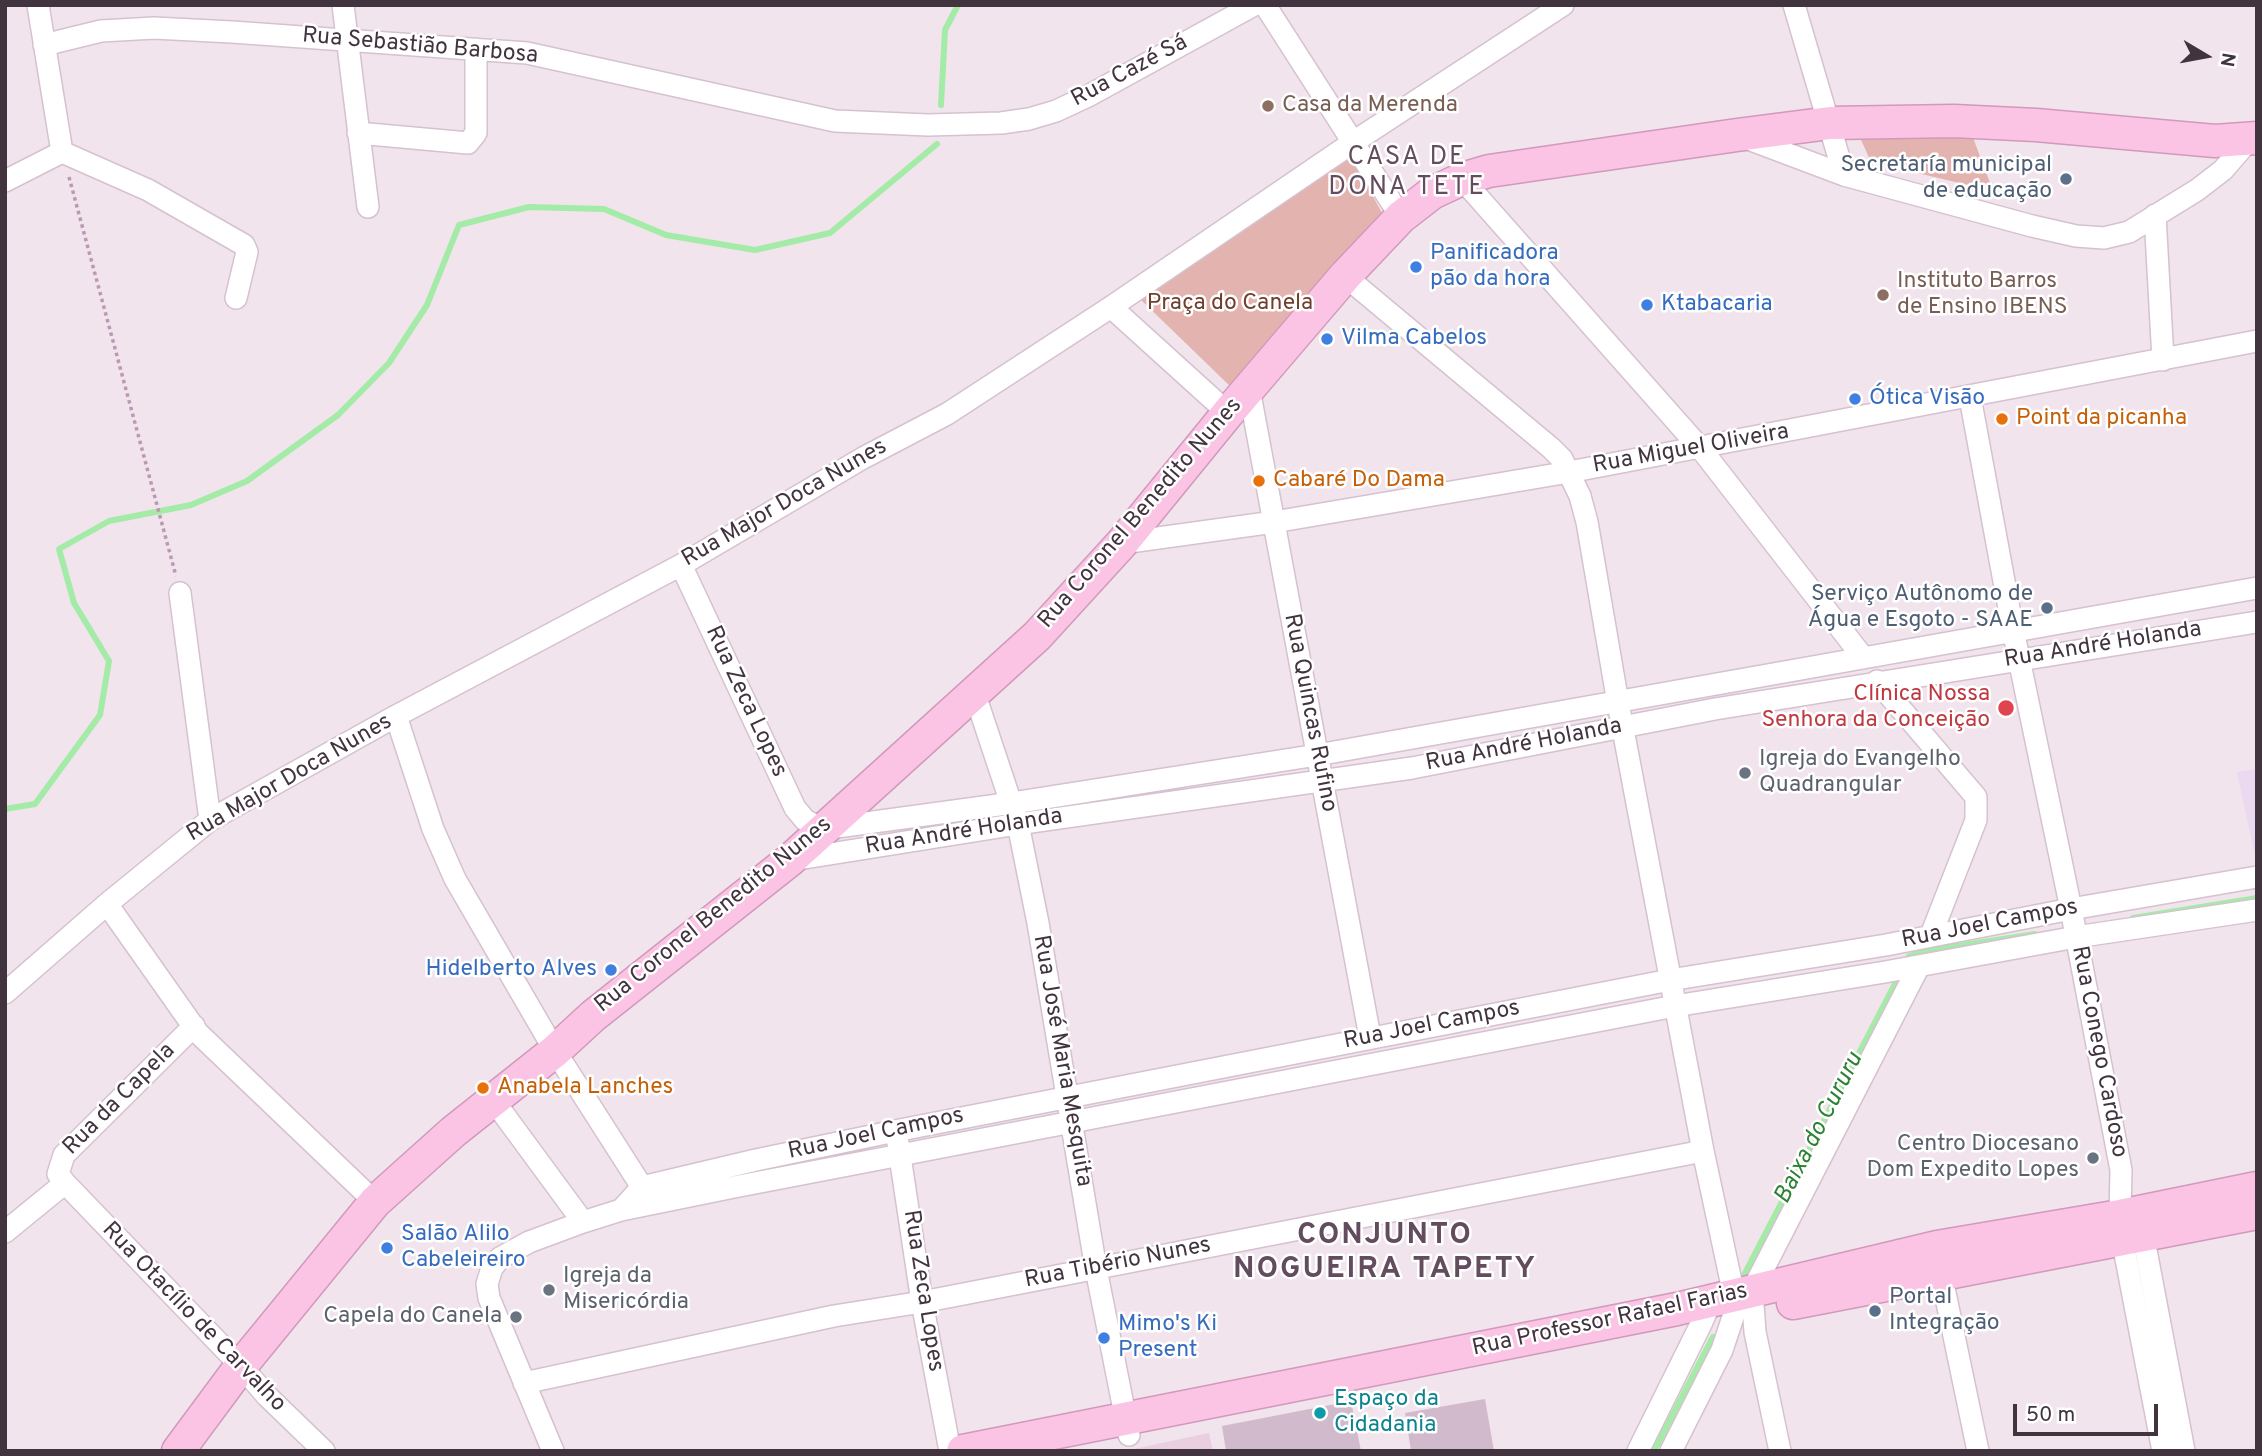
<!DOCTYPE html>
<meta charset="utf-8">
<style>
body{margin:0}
#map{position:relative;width:2262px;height:1456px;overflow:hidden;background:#f1e4ec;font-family:Overpass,sans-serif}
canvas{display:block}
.frame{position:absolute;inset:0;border:7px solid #42343f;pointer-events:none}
.north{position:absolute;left:2171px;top:21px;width:70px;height:70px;-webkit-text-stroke:5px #fff;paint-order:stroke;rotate:100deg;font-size:19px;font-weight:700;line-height:28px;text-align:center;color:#42343f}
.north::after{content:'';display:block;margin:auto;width:24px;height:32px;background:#42343f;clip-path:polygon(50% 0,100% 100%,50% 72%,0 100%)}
.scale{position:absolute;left:2013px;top:1404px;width:145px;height:32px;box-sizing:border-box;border:4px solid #42343f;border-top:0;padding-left:9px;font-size:21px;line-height:24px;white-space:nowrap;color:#42343f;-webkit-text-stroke:5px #fff;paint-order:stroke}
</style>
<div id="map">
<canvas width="2262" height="1456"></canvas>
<div class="frame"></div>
<div class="north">N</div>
<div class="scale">50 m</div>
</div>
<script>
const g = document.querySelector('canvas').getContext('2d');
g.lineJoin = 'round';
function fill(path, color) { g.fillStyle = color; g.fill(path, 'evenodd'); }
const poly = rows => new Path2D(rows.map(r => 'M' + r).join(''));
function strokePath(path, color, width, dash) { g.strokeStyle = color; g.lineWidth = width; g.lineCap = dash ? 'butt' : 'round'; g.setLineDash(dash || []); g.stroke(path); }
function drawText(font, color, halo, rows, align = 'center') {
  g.font = font + ' Overpass,sans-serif'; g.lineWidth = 5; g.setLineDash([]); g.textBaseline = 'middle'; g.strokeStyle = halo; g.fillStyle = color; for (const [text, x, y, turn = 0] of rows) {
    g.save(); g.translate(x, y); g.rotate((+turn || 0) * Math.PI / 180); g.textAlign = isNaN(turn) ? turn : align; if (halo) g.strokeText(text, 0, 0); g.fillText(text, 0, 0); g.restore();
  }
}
fill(poly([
 [1209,1433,1213,1451,1124,1451]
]), '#e9cfe0');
fill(poly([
 [2257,769,2257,851,2254,851,2237,772]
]), '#ebd8f1');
fill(poly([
 [1853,122,1969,127,1993,191,1871,162],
 [1349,152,1382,213,1234,390,1138,297]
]), '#e3b4af');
strokePath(poly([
 [941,105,945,30,958,5],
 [5,809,35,804,100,715,109,661,74,603,59,549,109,521,191,505,247,481,338,415,389,363,427,305,459,225,529,207,604,209,666,235,755,250,830,233,937,144],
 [2133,918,2257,898],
 [1909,956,1925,951,2035,934],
 [1742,1279,1897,980],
 [1654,1451,1713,1337]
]), '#a3eba7', 6);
fill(poly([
 [1485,1399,1494,1451,1411,1451,1405,1413],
 [1351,1401,1361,1451,1226,1451,1222,1426]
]), '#d1bacc');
const street = poly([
 [38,5,62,152],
 [343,5,368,207],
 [1265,5,1401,217],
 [1794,5,1844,175],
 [44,45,101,31,154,28,232,32,527,53,835,121,928,125,1001,123,1029,119,1056,111,1088,96,1254,5],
 [358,133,468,143,476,133,476,49],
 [1743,137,1844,175,2032,226,2076,236,2104,238,2129,232,2197,190,2223,170,2249,140],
 [62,152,148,190,244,245,247,252,236,298],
 [1462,179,1701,449,1862,656],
 [5,181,62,152],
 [2155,215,2163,360],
 [1345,276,1551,448,1562,459,1580,496,1587,522,1618,703,1703,1151,1734,1295,1733,1317,1722,1350,1671,1451],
 [1111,307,1228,413],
 [1249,389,1370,1037],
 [1970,397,2013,630,2071,909,2121,1170,2120,1216,2122,1238,2163,1451],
 [1122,543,1274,522,1569,472,2257,341],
 [681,565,795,808,805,820,822,829,1013,803,1317,755,2257,588],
 [180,593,210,820],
 [1877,681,1976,797,1976,820,1931,935],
 [974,692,1018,824,1038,923,1096,1269,1129,1435],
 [396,716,433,829,455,879,555,1051,642,1187,647,1200],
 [792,860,1018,824,1412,768,1715,709,2257,622],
 [107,904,198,1033,375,1202],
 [5,993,107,904,210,820,396,716,681,565,863,458,947,414,1111,307,1352,143,1563,5],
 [494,1101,583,1222],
 [898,1143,922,1302,950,1451],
 [65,1183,241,1366,267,1396,324,1451],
 [621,1210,642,1187,756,1160,895,1131,1670,980,1886,945,2071,909,2257,877],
 [2141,1224,2184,1451],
 [5,1232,65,1183,58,1174,64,1155,194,1026],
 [1939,1264,1978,1451],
 [524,1383,834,1316,922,1302,1703,1151],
 [553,1451,489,1298,487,1284,492,1268,500,1258,529,1242,583,1222,621,1210,734,1187,1675,1006,1885,972,2076,937,2257,910],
 [1638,1451,1701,1324,1711,1301],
 [1780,1451,1755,1332,1752,1291,1919,966]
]);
const secondary = poly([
 [1793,1303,2257,1213],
 [178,1451,241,1366,375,1202,453,1132,555,1051,593,1016,790,860,1037,636,1122,543,1228,413,1345,276,1401,217,1432,193,1462,179,1489,171,1737,135,1830,123,1954,121,2036,125,2215,141,2257,138],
 [963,1451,1677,1309,1937,1247,2120,1216,2257,1188]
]);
strokePath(street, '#d6c1d0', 24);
strokePath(secondary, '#d199bb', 35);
strokePath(poly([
 [69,177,176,576]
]), '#bc99b2', 3.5, [3.5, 3.5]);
strokePath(street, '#fff', 21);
strokePath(secondary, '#fbc4e5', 32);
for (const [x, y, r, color] of [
 [1268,106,7,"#8d6e63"],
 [2066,179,7,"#5c6f8a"],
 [1416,267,7,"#3f7fe0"],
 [1883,295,7,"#8d6e63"],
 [1647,305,7,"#3f7fe0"],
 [1327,339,7,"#3f7fe0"],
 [1855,399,7,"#3f7fe0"],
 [2002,419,7,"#e8710a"],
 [1259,481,7,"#e8710a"],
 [2047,608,7,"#5c6f8a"],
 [2006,708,9,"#e0444e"],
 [1745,773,7,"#6b7280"],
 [611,970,7,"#3f7fe0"],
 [483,1088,7,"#e8710a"],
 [2093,1158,7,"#6b7280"],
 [387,1248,7,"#3f7fe0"],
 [549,1290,7,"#6b7280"],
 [1875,1311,7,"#5c6f8a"],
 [516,1317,7,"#6b7280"],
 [1104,1338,7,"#3f7fe0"],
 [1320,1413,7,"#0f9aa8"]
]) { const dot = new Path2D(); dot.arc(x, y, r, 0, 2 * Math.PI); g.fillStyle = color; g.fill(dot); strokePath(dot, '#fff', 2.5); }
drawText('23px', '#42343f', '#fff', [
 ["Rua Sebastião Barbosa",420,47,5],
 ["Rua Cazé Sá",1130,72,-28],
 ["Rua Miguel Oliveira",1691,450,-10],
 ["Rua Major Doca Nunes",785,504,-30],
 ["Rua Coronel Benedito Nunes",1141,514,-49],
 ["Rua André Holanda",2103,646,-9],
 ["Rua Zeca Lopes",745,702,65],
 ["Rua Quincas Rufino",1309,713,79],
 ["Rua André Holanda",1524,746,-11],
 ["Rua Major Doca Nunes",290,779,-30],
 ["Rua André Holanda",964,833,-9],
 ["Rua Coronel Benedito Nunes",714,916,-39],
 ["Rua Joel Campos",1990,925,-11],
 ["Rua Joel Campos",1432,1026,-11],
 ["Rua Conego Cardoso",2098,1052,79],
 ["Rua José Maria Mesquita",1061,1061,80],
 ["Rua da Capela",120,1100,-45],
 ["Rua Joel Campos",876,1135,-12],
 ["Rua Tibério Nunes",1118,1264,-11],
 ["Rua Zeca Lopes",922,1291,81],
 ["Rua Otacílio de Carvalho",193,1318,46],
 ["Rua Professor Rafael Farias",1610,1321,-12]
]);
drawText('23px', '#785e54', '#fff', [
 ["Casa da Merenda",1282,106],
 ["Instituto Barros",1897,282],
 ["de Ensino IBENS",1897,308]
], 'left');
drawText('23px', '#4e5e75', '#fff', [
 ["Secretaría municipal",2052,166],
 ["de educação",2052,192],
 ["Serviço Autônomo de",2033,595],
 ["Água e Esgoto - SAAE",2033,621],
 ["Portal",1889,1298,"left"],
 ["Integração",1889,1324,"left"]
], 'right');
drawText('23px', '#366cbe', '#fff', [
 ["Panificadora",1430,254],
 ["pão da hora",1430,280],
 ["Ktabacaria",1661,305],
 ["Vilma Cabelos",1341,339],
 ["Ótica Visão",1869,399],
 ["Hidelberto Alves",597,970,"right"],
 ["Salão Alilo",401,1235],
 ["Cabeleireiro",401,1261],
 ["Mimo's Ki",1118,1325],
 ["Present",1118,1351]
], 'left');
drawText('23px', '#703e2c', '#fff', [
 ["Praça do Canela",1230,304]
]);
drawText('23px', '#c56008', '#fff', [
 ["Point da picanha",2016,419],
 ["Cabaré Do Dama",1273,481],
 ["Anabela Lanches",497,1088]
], 'left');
drawText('23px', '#be3a42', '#fff', [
 ["Clínica Nossa",1990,695],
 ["Senhora da Conceição",1990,721]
], 'right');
drawText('23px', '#5b616d', '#fff', [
 ["Igreja do Evangelho",1759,760],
 ["Quadrangular",1759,786],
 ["Centro Diocesano",2079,1145,"right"],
 ["Dom Expedito Lopes",2079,1171,"right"],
 ["Igreja da",563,1277],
 ["Misericórdia",563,1303],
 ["Capela do Canela",502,1317,"right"]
], 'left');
drawText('23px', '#0d838f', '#fff', [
 ["Espaço da",1334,1400],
 ["Cidadania",1334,1426]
], 'left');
drawText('italic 24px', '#2c8132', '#fff', [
 ["Baixa do Cururu",1820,1129,-63]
]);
g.letterSpacing = '2px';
drawText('26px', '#644c5f', '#fff', [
 ["CASA DE",1407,159],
 ["DONA TETE",1407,189]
]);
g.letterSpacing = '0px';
g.letterSpacing = '2px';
drawText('bold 30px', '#644c5f', '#fff', [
 ["CONJUNTO",1385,1237],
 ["NOGUEIRA TAPETY",1385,1271]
]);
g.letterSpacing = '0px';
</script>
